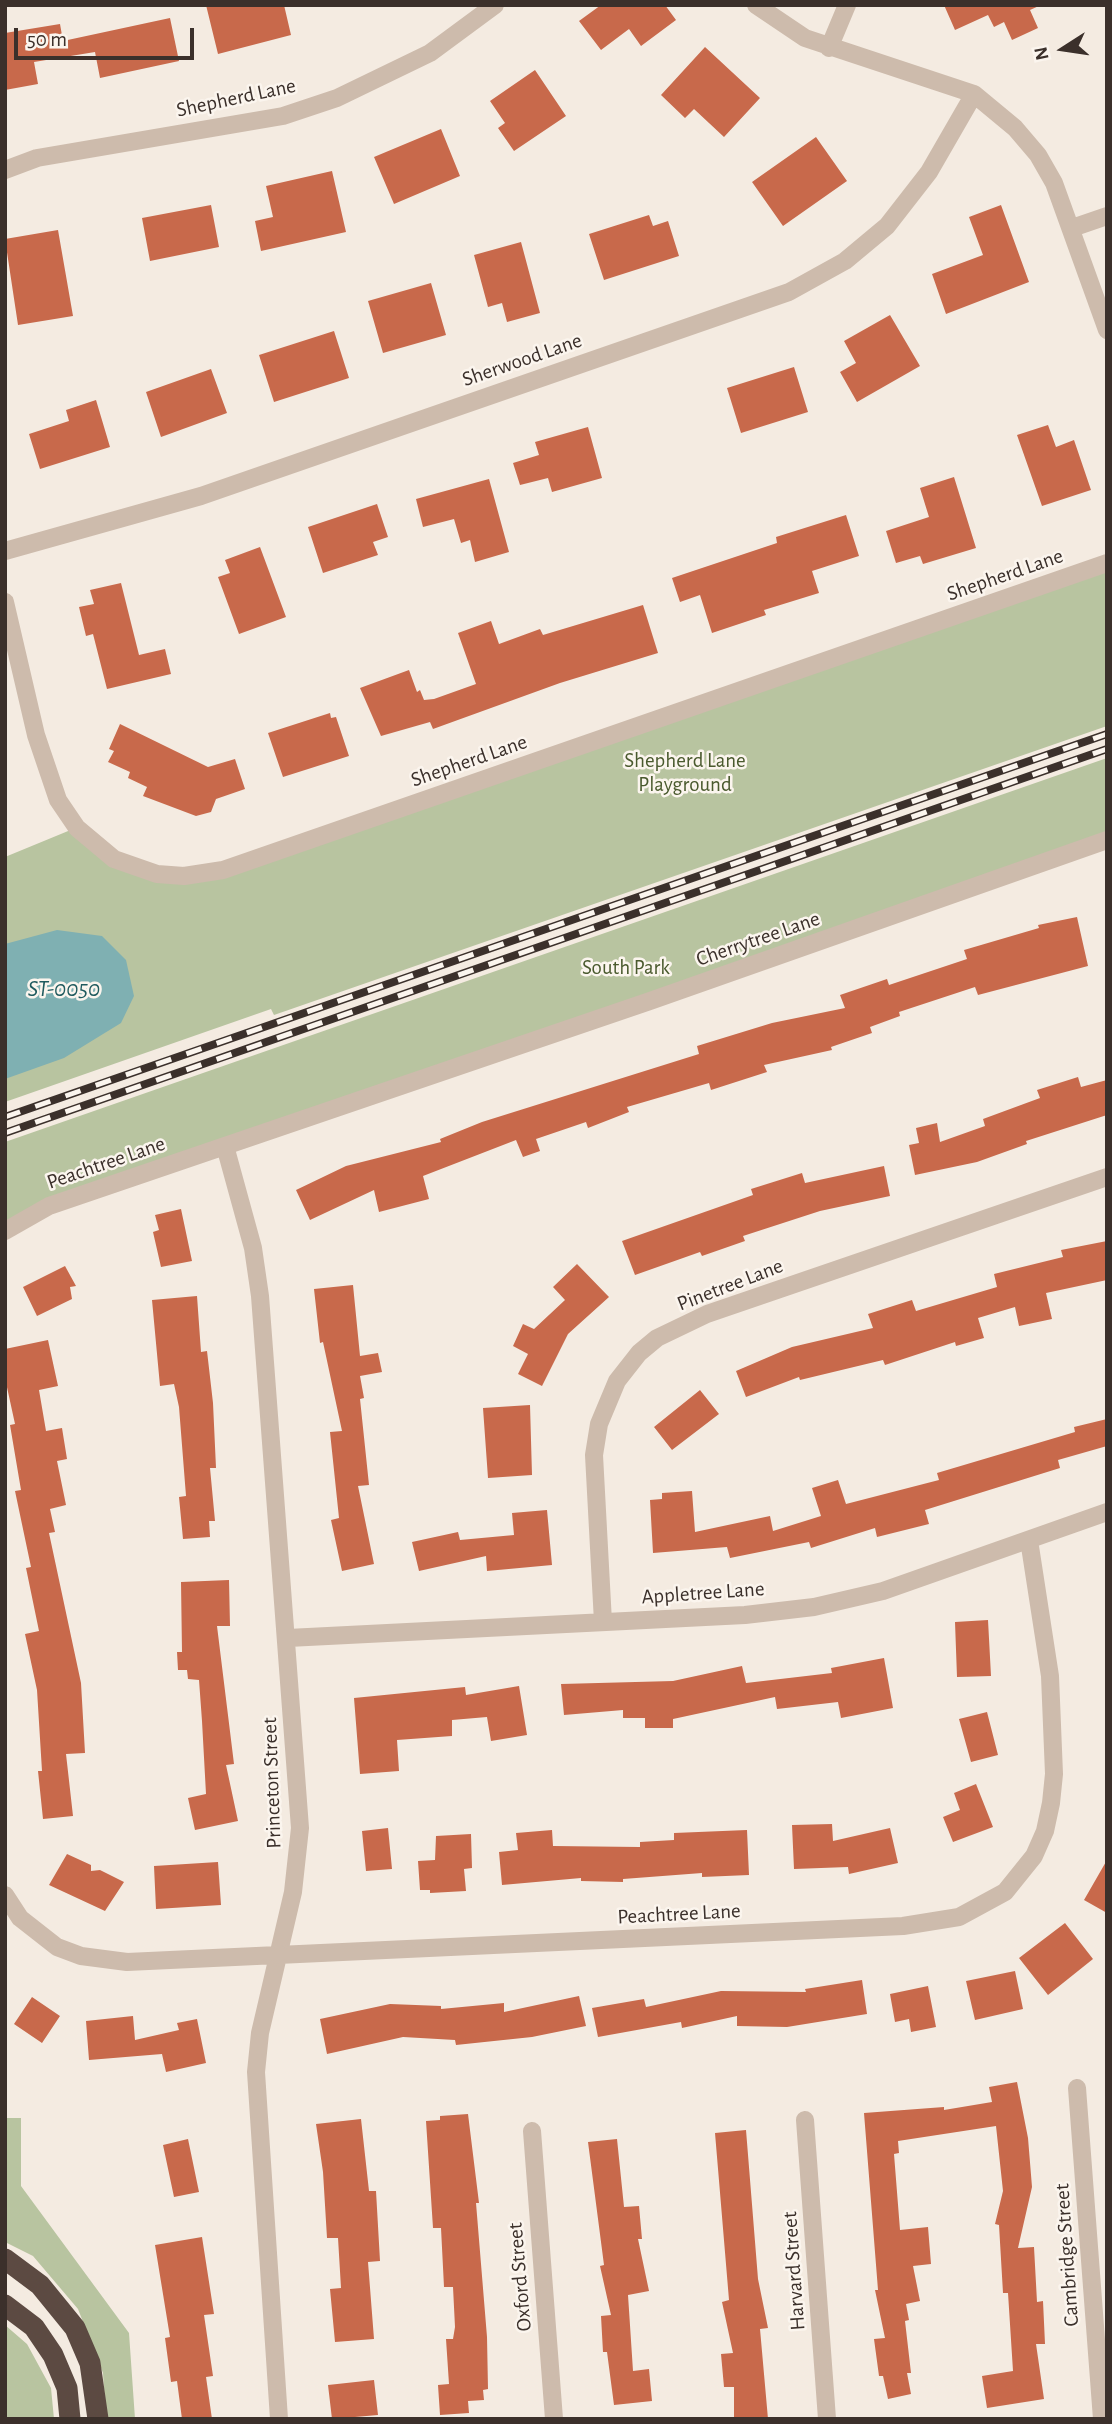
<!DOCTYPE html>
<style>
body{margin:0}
#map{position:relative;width:1112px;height:2424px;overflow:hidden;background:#f4ebe1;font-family:"Alegreya Sans",sans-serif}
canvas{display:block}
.frame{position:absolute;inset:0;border:7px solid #3b302b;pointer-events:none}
.north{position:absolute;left:1028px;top:14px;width:70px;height:70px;-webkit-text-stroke:5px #fbf5ee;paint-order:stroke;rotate:258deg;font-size:19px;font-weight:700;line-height:28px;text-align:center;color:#3b302b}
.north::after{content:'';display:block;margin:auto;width:24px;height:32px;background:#3b302b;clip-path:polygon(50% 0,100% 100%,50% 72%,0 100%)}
.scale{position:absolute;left:14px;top:28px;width:180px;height:32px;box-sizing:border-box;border:4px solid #3b302b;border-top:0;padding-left:9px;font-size:21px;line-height:24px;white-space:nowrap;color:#3b302b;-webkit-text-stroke:5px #fbf5ee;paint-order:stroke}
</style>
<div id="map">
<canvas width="1112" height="2424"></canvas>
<div class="frame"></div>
<div class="north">N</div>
<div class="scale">50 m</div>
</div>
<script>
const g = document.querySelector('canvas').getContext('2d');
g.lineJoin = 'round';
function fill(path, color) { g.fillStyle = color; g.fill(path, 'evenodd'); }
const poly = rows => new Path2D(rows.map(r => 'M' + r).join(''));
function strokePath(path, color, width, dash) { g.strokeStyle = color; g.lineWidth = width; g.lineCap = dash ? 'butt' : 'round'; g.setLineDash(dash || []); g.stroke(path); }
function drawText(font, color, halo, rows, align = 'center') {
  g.font = font + ' "Alegreya Sans",sans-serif'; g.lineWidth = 5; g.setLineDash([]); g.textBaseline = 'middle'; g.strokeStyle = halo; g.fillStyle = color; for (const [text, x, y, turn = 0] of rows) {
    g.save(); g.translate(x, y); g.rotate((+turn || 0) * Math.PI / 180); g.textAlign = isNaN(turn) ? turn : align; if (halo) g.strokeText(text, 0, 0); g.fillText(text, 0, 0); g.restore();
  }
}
fill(poly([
 [1107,564,1107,726,274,1015,271,1009,5,1102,5,857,73,829,108,860,182,879],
 [1107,758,1107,840,225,1146,5,1231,5,1142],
 [5,2118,21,2118,21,2186,129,2333,135,2419,106,2419,103,2373,78,2309,33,2256,5,2242],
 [5,2325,27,2344,51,2388,54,2419,5,2419]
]), '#b8c4a0');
fill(poly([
 [57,930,102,936,126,960,134,996,121,1023,64,1058,5,1079,5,944]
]), '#7fb0b2');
fill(poly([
 [206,5,284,5,291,35,218,54],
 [601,5,665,5,676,20,641,46,629,29,601,50,579,21],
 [944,5,1041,5,1030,10,1038,28,1012,40,1004,22,994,27,988,15,955,30],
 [170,18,179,61,100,78,95,52,34,62,38,84,5,90,5,33,60,24,63,41],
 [705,47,760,98,724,137,694,109,685,118,661,95],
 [535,70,566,116,514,151,498,128,505,123,490,101],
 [441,129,460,176,394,204,374,157],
 [816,137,847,181,783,226,752,182],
 [332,171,346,232,261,251,255,221,273,217,266,186],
 [211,205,219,247,150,261,142,218],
 [1001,205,1029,282,946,314,932,274,983,255,969,217],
 [649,215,653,226,668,221,679,256,604,280,589,234],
 [58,230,73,316,18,325,5,239],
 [521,242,540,313,507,322,502,303,488,307,474,255],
 [431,283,446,335,383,353,368,301],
 [890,315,920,366,857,402,840,372,856,363,844,341],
 [334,331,349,378,274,402,259,355],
 [794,367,808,412,741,433,727,388],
 [211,369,227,413,161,437,146,392],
 [96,400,110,447,40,469,29,434,69,421,66,410],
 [1048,425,1056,447,1074,440,1091,490,1042,506,1017,435],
 [588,427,602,478,552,492,548,478,520,485,513,463,539,455,535,442],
 [954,477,976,548,923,564,920,556,896,563,886,531,929,517,920,488],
 [489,479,509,552,475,562,470,540,461,543,454,519,423,527,416,499],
 [377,504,388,537,373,542,378,555,323,573,308,527],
 [846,515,859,556,812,571,819,593,764,610,766,615,712,633,700,595,680,602,672,578,777,543,776,537],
 [260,547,286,617,239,634,218,577,230,573,225,560],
 [121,583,139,655,165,649,171,674,107,689,93,634,86,636,79,607,94,604,90,590],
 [643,605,658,653,560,683,433,729,430,722,381,736,360,688,409,670,417,692,420,690,424,700,434,699,476,684,458,633,491,621,499,644,540,629,543,635],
 [330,713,331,718,336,717,349,756,283,777,268,733],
 [120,724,208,767,235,759,245,789,216,799,211,812,196,816,143,796,147,787,128,778,130,772,108,762,114,751,109,749],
 [1077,917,1088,966,978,995,975,987,899,1012,900,1016,870,1027,872,1033,831,1047,832,1050,764,1065,767,1072,711,1090,709,1083,627,1107,629,1112,588,1128,586,1122,536,1139,540,1151,523,1157,516,1140,423,1176,429,1199,379,1212,374,1190,310,1220,296,1190,346,1166,441,1142,440,1139,482,1122,699,1054,697,1046,772,1023,845,1008,840,995,887,979,889,985,967,959,964,950,1039,928,1038,925],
 [1078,1077,1081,1087,1107,1080,1107,1115,1026,1141,1027,1144,977,1162,915,1175,909,1145,919,1143,916,1128,937,1123,940,1142,985,1126,983,1119,1040,1098,1037,1090],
 [884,1166,890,1196,820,1211,743,1236,745,1241,702,1256,700,1252,635,1275,622,1241,753,1195,751,1189,802,1173,805,1183],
 [181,1209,192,1261,161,1267,153,1232,159,1230,155,1215],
 [1107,1241,1107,1280,1046,1293,1052,1319,1019,1326,1015,1307,978,1318,984,1338,956,1346,955,1342,885,1365,883,1360,800,1380,799,1377,746,1397,736,1371,792,1347,873,1328,868,1314,912,1300,916,1311,997,1287,994,1274,1063,1257,1061,1250],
 [577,1264,609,1297,568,1334,542,1386,518,1374,528,1354,513,1346,523,1324,534,1329,565,1300,553,1287],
 [65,1266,76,1286,70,1287,72,1299,37,1316,23,1287],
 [353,1285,360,1356,378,1353,382,1372,360,1376,364,1398,360,1399,369,1485,358,1486,374,1564,342,1571,331,1520,339,1518,330,1432,342,1431,323,1342,320,1343,314,1289],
 [197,1296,201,1352,207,1351,213,1403,216,1468,210,1468,215,1521,209,1521,210,1537,183,1539,179,1497,186,1496,179,1407,174,1384,160,1386,152,1300],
 [48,1340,58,1386,39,1390,46,1431,62,1428,67,1459,57,1461,66,1505,50,1509,55,1532,49,1533,81,1683,85,1753,66,1754,73,1816,43,1819,38,1771,42,1771,37,1690,25,1634,39,1631,26,1568,31,1567,15,1491,21,1490,10,1425,15,1424,5,1378,5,1349],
 [700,1390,719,1414,672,1450,654,1427],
 [530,1405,532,1475,488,1478,483,1408],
 [1107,1419,1107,1446,1058,1460,1060,1468,925,1510,929,1524,877,1537,875,1528,811,1548,809,1542,730,1558,727,1547,653,1553,650,1500,662,1499,662,1493,692,1491,695,1532,770,1516,773,1531,821,1516,812,1488,838,1480,846,1504,939,1480,937,1473,1075,1432,1074,1427],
 [547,1510,552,1565,487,1571,486,1556,419,1571,412,1542,458,1532,460,1540,514,1535,512,1513],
 [229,1580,230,1626,217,1626,234,1764,226,1765,238,1821,195,1830,188,1798,206,1794,202,1721,199,1680,188,1679,187,1670,178,1670,177,1652,182,1652,181,1582],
 [988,1620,991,1676,957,1677,955,1622],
 [884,1658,893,1708,841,1718,838,1702,777,1709,775,1697,673,1719,673,1728,645,1728,645,1718,623,1718,623,1710,564,1715,561,1684,673,1681,742,1666,746,1683,832,1673,831,1668],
 [519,1686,527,1735,491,1741,487,1717,452,1720,452,1736,397,1740,399,1771,360,1774,354,1698,465,1687,466,1695],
 [987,1712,998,1755,971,1762,959,1719],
 [976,1784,993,1827,953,1842,943,1817,960,1810,954,1793],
 [832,1824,833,1841,890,1828,898,1863,849,1874,848,1867,794,1869,792,1825],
 [388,1828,392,1869,366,1871,362,1831],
 [552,1830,553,1846,640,1847,640,1842,674,1840,674,1833,747,1830,749,1875,702,1877,702,1873,623,1879,623,1882,581,1881,581,1878,502,1885,499,1852,518,1850,516,1833],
 [471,1834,472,1868,464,1869,466,1891,430,1893,430,1890,420,1890,418,1861,435,1860,436,1836],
 [67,1854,91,1865,91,1871,100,1870,124,1882,105,1911,49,1885],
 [1107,1860,1107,1913,1084,1900],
 [218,1862,221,1905,156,1909,154,1866],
 [1065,1923,1093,1959,1048,1995,1019,1958],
 [1015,1971,1023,2009,975,2020,966,1981],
 [862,1980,867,2014,787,2027,737,2026,737,2016,682,2028,681,2022,598,2037,592,2008,644,1999,646,2007,721,1991,806,1992,805,1989],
 [928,1986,936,2027,911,2032,909,2019,895,2022,890,1994],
 [579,1996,586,2026,532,2037,456,2045,455,2040,403,2037,327,2054,320,2019,390,2004,441,2006,441,2009,504,2003,504,2012],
 [32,1997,60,2016,42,2043,14,2024],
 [133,2016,135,2040,179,2030,177,2023,197,2019,206,2063,166,2072,162,2054,89,2060,86,2021],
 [1017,2082,1028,2138,1032,2187,1018,2248,1034,2247,1037,2302,1043,2301,1045,2344,1036,2344,1044,2399,987,2408,982,2376,1013,2371,1008,2293,1003,2293,999,2225,995,2224,1003,2191,996,2126,898,2141,899,2153,894,2154,900,2230,928,2227,931,2264,913,2266,920,2301,906,2304,909,2320,905,2321,911,2373,907,2373,911,2394,888,2399,883,2376,879,2376,874,2339,885,2338,875,2290,878,2290,864,2113,944,2107,944,2110,992,2102,989,2087],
 [468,2114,479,2203,476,2203,487,2337,488,2389,483,2390,484,2400,468,2401,469,2413,440,2415,438,2385,449,2384,446,2339,453,2339,455,2327,453,2287,444,2287,441,2228,433,2228,426,2121,440,2120,440,2116],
 [361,2119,369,2191,376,2191,380,2261,368,2262,374,2339,335,2342,330,2289,341,2288,338,2238,327,2238,323,2172,316,2124],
 [746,2130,758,2279,768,2328,760,2329,768,2419,734,2419,734,2387,724,2387,721,2354,733,2353,722,2302,729,2300,715,2133],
 [188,2139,199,2192,174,2197,163,2145],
 [617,2139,624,2207,639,2206,642,2239,638,2239,649,2291,628,2295,633,2371,649,2369,652,2401,614,2405,607,2352,603,2352,601,2316,611,2315,600,2266,604,2265,588,2142],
 [202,2237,214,2314,204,2315,213,2376,206,2377,212,2419,182,2419,177,2381,171,2382,165,2338,170,2337,155,2245],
 [374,2380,378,2415,332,2419,328,2385]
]), '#c8694b');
strokePath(poly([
 [756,5,805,38,974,94,1015,128,1038,155,1054,183,1107,330],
 [829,48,847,5],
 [5,170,37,158,283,116,337,98,430,53,495,5],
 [1072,228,1107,216],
 [5,551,201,496,789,292,845,261,887,226,929,172,974,94],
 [5,602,36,735,58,800,77,828,114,859,157,874,184,876,223,870,1107,563],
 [225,1146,253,1248,260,1296,300,1828,293,1892,260,2033,256,2072,279,2419],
 [5,1231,49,1206,650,1001,1107,840],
 [603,1622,594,1455,599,1424,617,1381,639,1353,657,1338,707,1314,1107,1177],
 [288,1638,745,1615,814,1607,883,1591,1107,1512],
 [5,1895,20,1918,57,1947,81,1956,127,1962,903,1926,959,1917,1005,1892,1034,1856,1045,1831,1051,1803,1054,1774,1050,1676,1029,1540],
 [1077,2088,1102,2419],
 [805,2120,827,2419],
 [532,2131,554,2419]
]), '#cdbbac', 18);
strokePath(poly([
 [5,2259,40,2285,75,2328,90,2363,98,2419],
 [5,2305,34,2327,53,2355,67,2388,70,2419]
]), '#5c4a42', 21);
const rail = poly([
 [5,1117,1107,734],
 [5,1133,1107,749]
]);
strokePath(rail, '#3b302b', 8);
strokePath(rail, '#fbf5ee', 5, [16]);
drawText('21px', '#3b302b', '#fbf5ee', [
 ["Shepherd Lane",236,98,-12],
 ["Sherwood Lane",522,360,-19],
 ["Shepherd Lane",1005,575,-19],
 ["Shepherd Lane",469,761,-19],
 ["Cherrytree Lane",758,939,-19],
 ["Peachtree Lane",106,1163,-19],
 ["Pinetree Lane",730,1285,-21],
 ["Appletree Lane",703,1593,-4],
 ["Princeton Street",272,1783,-92],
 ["Peachtree Lane",679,1914,-3],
 ["Cambridge Street",1067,2255,-94],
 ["Harvard Street",794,2271,-94],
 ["Oxford Street",520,2277,-95]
]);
drawText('21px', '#4a5a2e', '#fbf5ee', [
 ["Shepherd Lane",685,761],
 ["Playground",685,785],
 ["South Park",626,968]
]);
drawText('italic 23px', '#1f5a5e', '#fbf5ee', [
 ["ST-0050",64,989]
]);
</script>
